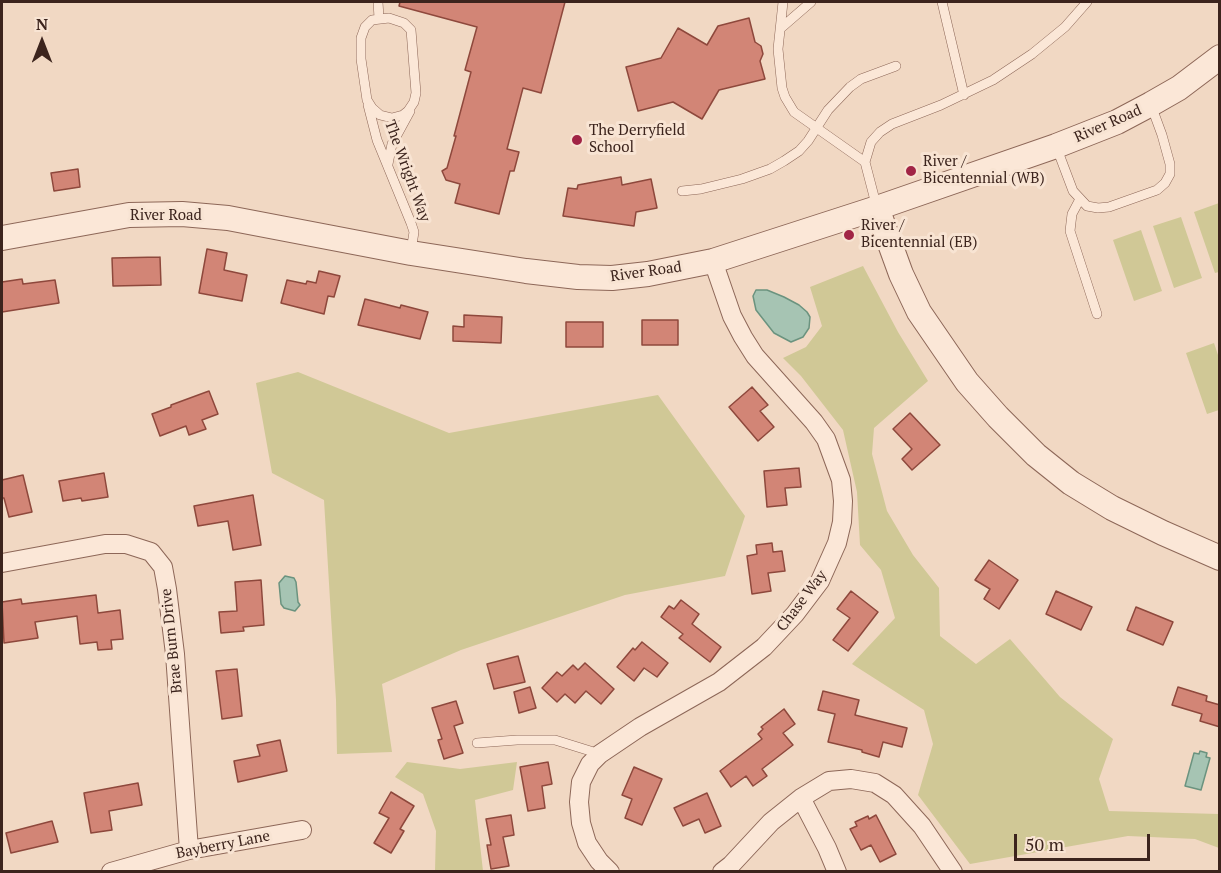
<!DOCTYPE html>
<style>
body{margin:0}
#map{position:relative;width:1221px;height:873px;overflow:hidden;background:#f1d8c3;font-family:"PT Serif",serif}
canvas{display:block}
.frame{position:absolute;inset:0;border:3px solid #3c241d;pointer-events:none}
.north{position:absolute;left:12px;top:12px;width:60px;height:60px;-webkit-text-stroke:4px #f8e4d3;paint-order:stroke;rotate:0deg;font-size:16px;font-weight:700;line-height:24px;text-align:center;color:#3c241d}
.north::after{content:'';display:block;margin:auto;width:21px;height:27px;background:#3c241d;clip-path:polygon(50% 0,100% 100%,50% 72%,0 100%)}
.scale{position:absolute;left:1014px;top:834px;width:136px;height:27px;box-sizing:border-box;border:3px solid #3c241d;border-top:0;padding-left:8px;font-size:18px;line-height:21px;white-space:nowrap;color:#3c241d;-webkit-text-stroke:4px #f8e4d3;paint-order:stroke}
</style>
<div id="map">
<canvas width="1221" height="873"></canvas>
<div class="frame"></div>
<div class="north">N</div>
<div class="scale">50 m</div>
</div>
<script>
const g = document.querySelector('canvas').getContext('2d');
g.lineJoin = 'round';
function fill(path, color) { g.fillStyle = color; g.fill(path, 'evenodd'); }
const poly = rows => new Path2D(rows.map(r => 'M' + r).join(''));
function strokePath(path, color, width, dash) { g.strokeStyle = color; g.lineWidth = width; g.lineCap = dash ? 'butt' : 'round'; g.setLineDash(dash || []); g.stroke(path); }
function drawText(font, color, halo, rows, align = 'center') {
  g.font = font + ' "PT Serif",serif'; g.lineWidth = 6; g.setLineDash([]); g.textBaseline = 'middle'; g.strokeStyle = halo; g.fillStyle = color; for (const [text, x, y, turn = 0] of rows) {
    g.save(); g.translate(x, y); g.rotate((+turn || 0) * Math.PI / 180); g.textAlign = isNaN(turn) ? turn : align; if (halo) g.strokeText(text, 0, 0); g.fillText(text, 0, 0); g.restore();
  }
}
fill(poly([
 [1219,203,1219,272,1215,273,1194,212],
 [1181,217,1202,278,1174,288,1153,226],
 [1141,230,1162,291,1134,301,1113,240],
 [863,266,898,332,928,381,874,428,872,454,887,511,913,555,939,588,940,636,976,664,1010,639,1060,697,1113,739,1099,779,1109,811,1219,814,1219,848,1195,839,1128,836,970,864,918,795,933,744,924,710,852,664,895,618,881,570,860,545,857,492,843,430,801,376,783,358,806,347,822,326,810,287],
 [1214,343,1219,358,1219,410,1207,414,1186,353],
 [298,372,449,433,658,395,745,516,725,576,625,595,461,650,382,684,392,752,337,754,336,700,324,500,272,473,256,383],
 [407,762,460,769,517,762,513,790,475,800,483,871,435,871,436,831,423,794,395,777]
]), '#d0c896');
const water = poly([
 [756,290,767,290,784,297,799,305,807,312,810,317,809,328,803,337,791,342,774,333,756,310,753,296,756,290],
 [285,576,294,578,296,582,298,602,300,605,295,611,284,608,281,604,279,583,285,576],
 [1200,751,1207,753,1206,757,1210,758,1201,790,1185,786,1194,753,1199,754,1200,751]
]);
fill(water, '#a6c4b3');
strokePath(water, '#6b937f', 1.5);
const building = poly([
 [400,2,565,2,541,93,523,88,507,149,519,152,514,171,510,171,499,214,455,203,460,184,446,180,442,171,447,168,456,136,454,136,471,72,465,70,477,27,399,6,400,2],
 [749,18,755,42,761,46,763,54,760,61,765,79,719,90,702,119,673,102,638,111,626,67,661,58,678,28,707,45,718,26,749,18],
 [78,169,80,187,54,191,51,173,78,169],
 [621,177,622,185,651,179,657,208,636,212,634,226,563,216,568,188,577,189,578,185,621,177],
 [207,249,227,253,224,270,247,275,242,301,199,293,207,249],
 [160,257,161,285,113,286,112,258,160,257],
 [319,271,340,276,334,297,328,296,324,314,281,303,287,280,306,284,307,281,316,283,319,271],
 [22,279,23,284,55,280,59,303,2,312,2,282,22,279],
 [365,299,400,308,401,305,428,312,420,339,358,325,365,299],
 [464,315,502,317,501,343,453,341,453,326,464,327,464,315],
 [642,320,678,320,678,345,642,345,642,320],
 [566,322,603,322,603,347,566,347,566,322],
 [752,387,768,405,760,411,774,427,758,441,729,407,752,387],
 [209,391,218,414,202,420,206,429,189,435,186,426,160,436,152,414,171,407,171,405,209,391],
 [910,413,940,445,912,470,902,459,912,449,893,429,910,413],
 [799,468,801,487,785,488,787,505,767,507,764,471,799,468],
 [104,473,108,497,82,501,81,498,63,501,59,481,104,473],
 [23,475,32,512,9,517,4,498,2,498,2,480,23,475],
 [253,495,261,545,233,550,228,521,198,526,194,506,253,495],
 [772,543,773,552,782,551,785,571,768,573,771,591,752,594,747,556,757,554,756,545,772,543],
 [989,560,1018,580,999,609,984,599,990,589,975,580,989,560],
 [261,580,264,625,243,627,244,631,221,633,219,612,237,611,235,582,261,580],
 [851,591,878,612,848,651,833,640,850,618,837,609,851,591],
 [1056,591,1092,607,1081,630,1046,614,1056,591],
 [96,595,98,613,120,610,123,639,111,640,112,649,98,650,97,642,80,644,77,616,35,622,38,638,4,643,2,602,21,599,22,604,96,595],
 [681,600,699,614,692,624,721,647,710,662,679,638,683,634,661,617,669,606,674,609,681,600],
 [1136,607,1173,622,1163,645,1127,630,1136,607],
 [642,642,668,663,657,677,644,668,634,681,617,667,633,648,635,650,642,642],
 [518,656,525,682,494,689,487,664,518,656],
 [585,663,614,689,601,704,586,691,575,703,565,694,557,702,542,688,557,672,562,676,573,665,578,670,585,663],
 [237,669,242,716,222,719,216,671,237,669],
 [530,687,536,708,519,713,514,692,530,687],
 [1178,687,1207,696,1206,701,1220,705,1220,727,1200,721,1202,714,1172,705,1178,687],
 [823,691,859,700,855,715,907,728,902,747,883,742,879,757,862,752,862,750,828,742,835,714,818,710,823,691],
 [456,701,463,723,454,726,463,753,444,759,438,740,442,739,432,708,456,701],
 [784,709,795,724,783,733,793,745,762,769,767,776,753,786,746,776,731,787,720,771,762,739,758,734,763,729,761,727,784,709],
 [280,740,287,771,238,782,234,761,260,756,257,745,280,740],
 [548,762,552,784,542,786,545,808,528,811,520,767,548,762],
 [634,767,662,779,642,825,625,818,632,799,622,795,634,767],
 [138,783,142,805,109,811,112,830,91,833,84,793,138,783],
 [391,792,414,806,400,829,404,831,391,853,374,843,389,818,379,813,391,792],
 [707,793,721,826,705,833,699,819,683,826,674,808,707,793],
 [511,815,514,835,503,837,509,866,491,869,487,845,491,845,486,819,511,815],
 [876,815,896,854,880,862,871,845,861,850,850,829,857,826,855,822,868,816,869,819,876,815],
 [52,821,58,842,11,853,6,833,52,821]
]);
fill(building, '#d28576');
strokePath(building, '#8e483c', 1.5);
const service = poly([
 [378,2,379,18],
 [783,2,778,49,782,88,785,97,794,112,865,162],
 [942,2,964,95],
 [389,18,404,23,411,30,416,93,414,102,408,111,403,115,392,118,380,115,372,108,367,100,361,59,361,38,365,27,372,20,389,18],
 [781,28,811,2],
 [368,105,377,140,411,223,414,232,411,251],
 [1056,146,1073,191,1087,206,1098,208,1109,207,1157,190,1165,183,1170,174,1170,164,1162,135,1151,105],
 [388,164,392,144,410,111],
 [682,191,701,189,742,179,770,169,784,161,799,151,808,141,828,110,850,87,861,79,896,66],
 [1080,199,1072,214,1070,231,1097,314],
 [877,208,865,162,871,142,880,132,892,124,941,105,993,80,1032,54,1065,27,1087,2],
 [477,743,517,740,555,740,600,754]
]);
const minor = poly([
 [2,563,105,544,126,544,151,552,163,567,167,589,175,654,189,850],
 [801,798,827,848,837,872],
 [111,872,189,850,302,830],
 [610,872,599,861,587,843,581,823,579,802,581,782,590,764,600,754,640,727,719,682,764,647,795,614,820,581,837,543,842,522,843,501,841,480,826,439,814,422,755,356,743,337,732,316,713,261],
 [722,872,731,865,771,822,801,798,829,781,851,779,875,783,894,795,922,826,953,872]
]);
const tertiary = poly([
 [877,208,901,274,919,312,967,382,998,417,1036,455,1071,483,1112,508,1163,533,1220,558],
 [2,238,129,215,182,214,228,218,411,253,526,271,578,277,612,278,648,274,713,261,877,208,1056,146,1117,122,1151,104,1179,88,1220,57]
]);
strokePath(service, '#8d6758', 10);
strokePath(minor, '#8d6758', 20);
strokePath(tertiary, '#8d6758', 26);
strokePath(service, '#fbe7d7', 9);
strokePath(minor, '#fbe7d7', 18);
strokePath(tertiary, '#fbe7d7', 24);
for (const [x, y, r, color] of [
 [577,140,6,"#a12445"],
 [911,171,6,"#a12445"],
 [849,235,6,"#a12445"]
]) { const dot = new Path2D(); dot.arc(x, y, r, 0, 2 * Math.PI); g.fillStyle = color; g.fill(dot); strokePath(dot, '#f8e4d3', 2); }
drawText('15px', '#3c241d', '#f8e4d3', [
 ["River Road",1108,124,-24],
 ["The Wright Way",407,171,70],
 ["River Road",166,216],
 ["River Road",646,272,-8],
 ["Chase Way",802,601,-53],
 ["Brae Burn Drive",172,641,-96],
 ["Bayberry Lane",223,845,-11]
]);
drawText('15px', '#3c241d', '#f8e4d3', [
 ["The Derryfield",589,131],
 ["School",589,148],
 ["River /",923,162],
 ["Bicentennial (WB)",923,179],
 ["River /",861,226],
 ["Bicentennial (EB)",861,243]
], 'left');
</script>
